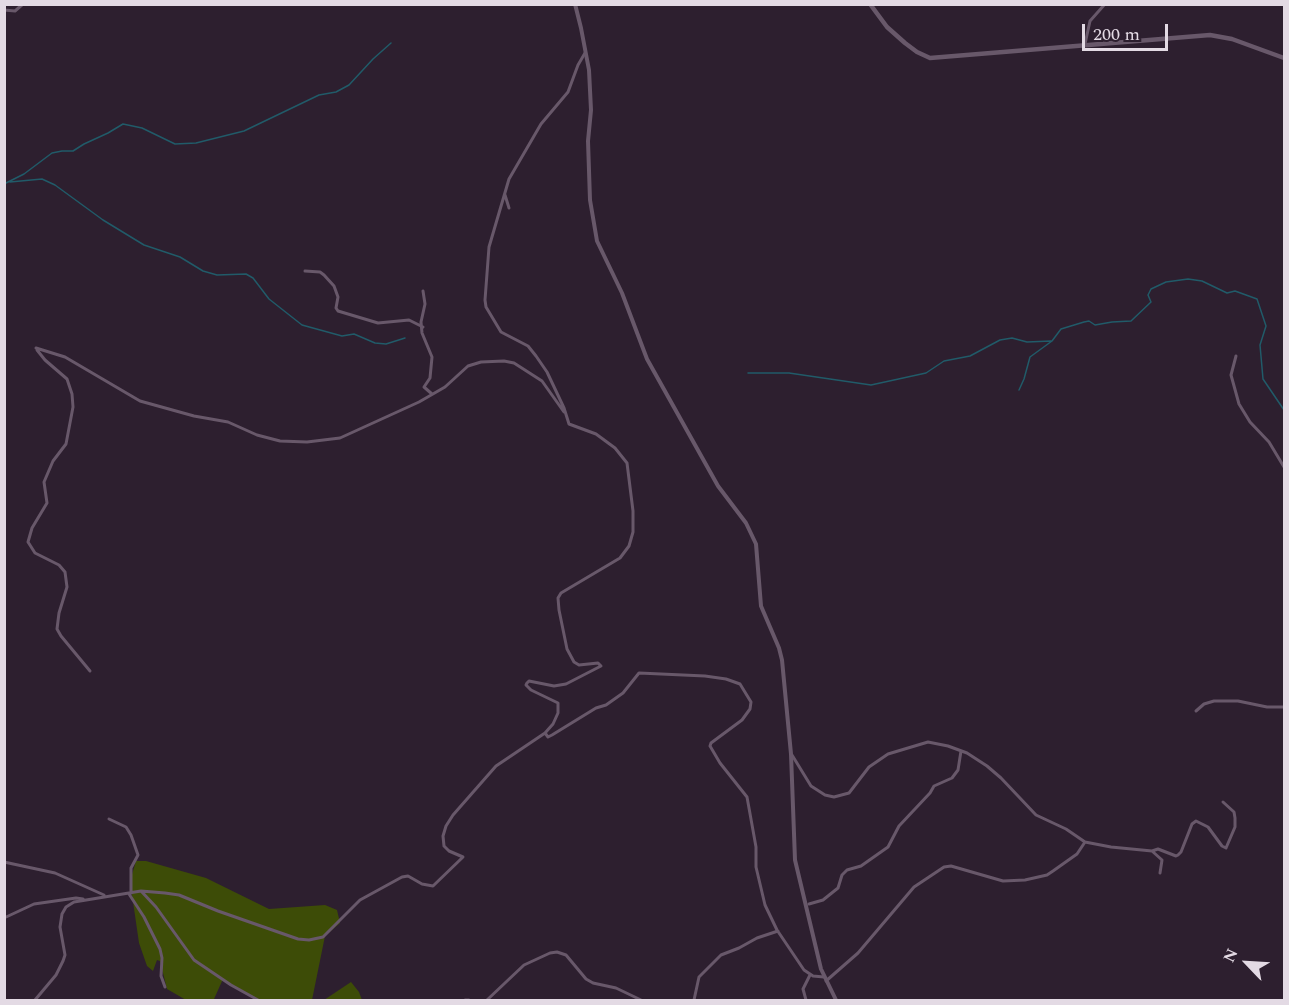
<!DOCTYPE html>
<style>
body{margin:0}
#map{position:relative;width:1289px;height:1005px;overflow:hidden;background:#2d1f2f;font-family:Spectral,serif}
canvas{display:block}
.frame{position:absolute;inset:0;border:6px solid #e3dae4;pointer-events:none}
.north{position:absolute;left:1217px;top:933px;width:60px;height:60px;-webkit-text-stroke:4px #2d1f2f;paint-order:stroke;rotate:295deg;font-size:16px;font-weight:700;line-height:24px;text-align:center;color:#e3dae4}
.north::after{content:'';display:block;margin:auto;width:21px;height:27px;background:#e3dae4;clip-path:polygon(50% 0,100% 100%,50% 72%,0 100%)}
.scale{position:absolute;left:1082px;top:24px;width:86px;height:27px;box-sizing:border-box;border:3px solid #e3dae4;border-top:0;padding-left:8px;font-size:18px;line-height:21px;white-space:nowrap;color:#e3dae4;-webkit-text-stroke:4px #2d1f2f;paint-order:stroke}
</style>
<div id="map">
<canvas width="1289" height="1005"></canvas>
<div class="frame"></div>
<div class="north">N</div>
<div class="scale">200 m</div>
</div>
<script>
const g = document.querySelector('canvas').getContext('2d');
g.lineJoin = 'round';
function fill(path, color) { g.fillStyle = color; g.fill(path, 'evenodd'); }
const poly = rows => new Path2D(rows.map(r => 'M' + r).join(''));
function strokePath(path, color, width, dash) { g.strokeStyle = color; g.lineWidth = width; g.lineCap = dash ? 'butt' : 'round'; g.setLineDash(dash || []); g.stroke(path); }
fill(poly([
 [136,861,146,861,206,878,269,909,325,905,337,910,340,923,325,936,312,1000,256,1000,223,979,214,999,208,1000,186,1000,167,989,160,961,157,960,153,971,147,966,139,943,130,881],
 [351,982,359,992,362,1000,324,1000]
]), '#3d4c07');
strokePath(poly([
 [10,182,42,179,55,185,103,220,144,245,180,257,203,271,217,275,246,274,253,278,269,299,302,325,342,336,354,334,375,343,386,344,405,338],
 [4,184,24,174,52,153,62,151,73,151,84,144,108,133,123,124,142,128,175,144,196,143,244,131,319,95,336,92,349,85,373,59,391,43],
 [748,373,789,373,871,385,926,373,944,361,970,356,1000,340,1012,338,1027,342,1051,341],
 [1019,390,1024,379,1030,357,1052,341,1061,329,1084,322,1089,321,1095,325,1112,322,1131,321,1151,302,1148,295,1151,289,1166,282,1188,279,1202,281,1227,293,1235,291,1257,299,1266,326,1260,345,1263,379,1284,410]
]), '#215b69', 1.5);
strokePath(poly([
 [4,10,15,11,23,4],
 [1085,44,1090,21,1105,4],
 [505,195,509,208],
 [305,271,320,272,324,275,334,286,338,297,336,308,338,311,378,323,409,320,423,327],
 [423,291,425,304,421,322,422,333,432,357,430,378,424,387,432,394],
 [36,348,65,357,140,401,194,416,228,422,257,435,280,441,307,442,340,438,419,402,445,387,468,366,481,362,504,361,514,363,542,381,564,412],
 [37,350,45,360,67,379,72,394,73,407,66,444,53,461,44,482,47,503,32,528,28,542,35,553,59,565,65,572,67,587,59,613,57,629,61,636,90,671],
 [1236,356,1231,375,1239,404,1250,422,1269,442,1284,467],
 [1196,711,1204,704,1214,701,1238,701,1267,707,1284,707],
 [545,733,548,737,552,735,596,708,606,705,623,693,639,673,705,676,726,679,740,684,751,702,750,709,742,720,711,743,710,746,720,763,747,797,756,847,756,867,765,905,777,930,804,970,813,976,824,977],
 [792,755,811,786,825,795,834,797,849,793,869,767,888,754,928,742,948,746,967,753,987,766,1001,778,1036,815,1066,829,1085,842,1111,847,1152,851,1162,860,1160,873],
 [109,819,126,827,131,835,138,855,131,868,131,893],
 [1152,851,1158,849,1176,856,1178,855,1181,852,1192,824,1196,821,1208,827,1222,846,1226,848,1235,827,1235,818,1234,812,1223,802],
 [4,862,55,873,104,895],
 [141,891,156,907,194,960,231,985,258,1000],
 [129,894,144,917,160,949,162,958,161,976,165,987],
 [809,904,823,900,838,888,842,875,847,870,861,866,888,847,899,826,930,793,934,786,952,778,958,770,961,751],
 [4,918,34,904,76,898,83,899],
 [826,981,858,953,914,887,944,867,951,866,1003,881,1025,880,1047,875,1053,871,1077,854,1085,842],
 [35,1000,56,975,63,961,65,955,60,927,62,914,66,907,74,902,141,891,165,893,179,895,218,911,298,939,309,940,323,937,360,900,402,877,408,876,422,884,433,886,463,857,449,851,444,846,443,836,446,826,453,815,496,766,545,733,553,724,558,713,558,703,531,690,526,685,527,683,529,681,554,686,566,684,601,666,598,663,579,665,574,662,567,649,559,610,558,598,561,593,620,558,629,546,633,532,633,511,627,463,615,448,596,434,569,424,564,408,547,372,536,356,528,346,501,332,486,307,485,300,489,247,509,179,541,124,568,92,578,65,585,53],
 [465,1000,469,1000],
 [487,1000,524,965,550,953,557,952,566,955,586,979,593,983,616,988,641,1000],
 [694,1000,699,977,721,955,739,948,757,938,778,931],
 [806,1000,803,989,810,975]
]), '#68586a', 3);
strokePath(poly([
 [575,4,581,28,589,70,591,110,588,141,590,200,597,241,622,293,647,359,718,486,746,523,756,544,761,606,779,648,782,660,791,754,795,860,821,969,836,1000]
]), '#68586a', 4);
strokePath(poly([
 [870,4,887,27,905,43,917,52,930,58,1210,35,1232,39,1284,58]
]), '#68586a', 4.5);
</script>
